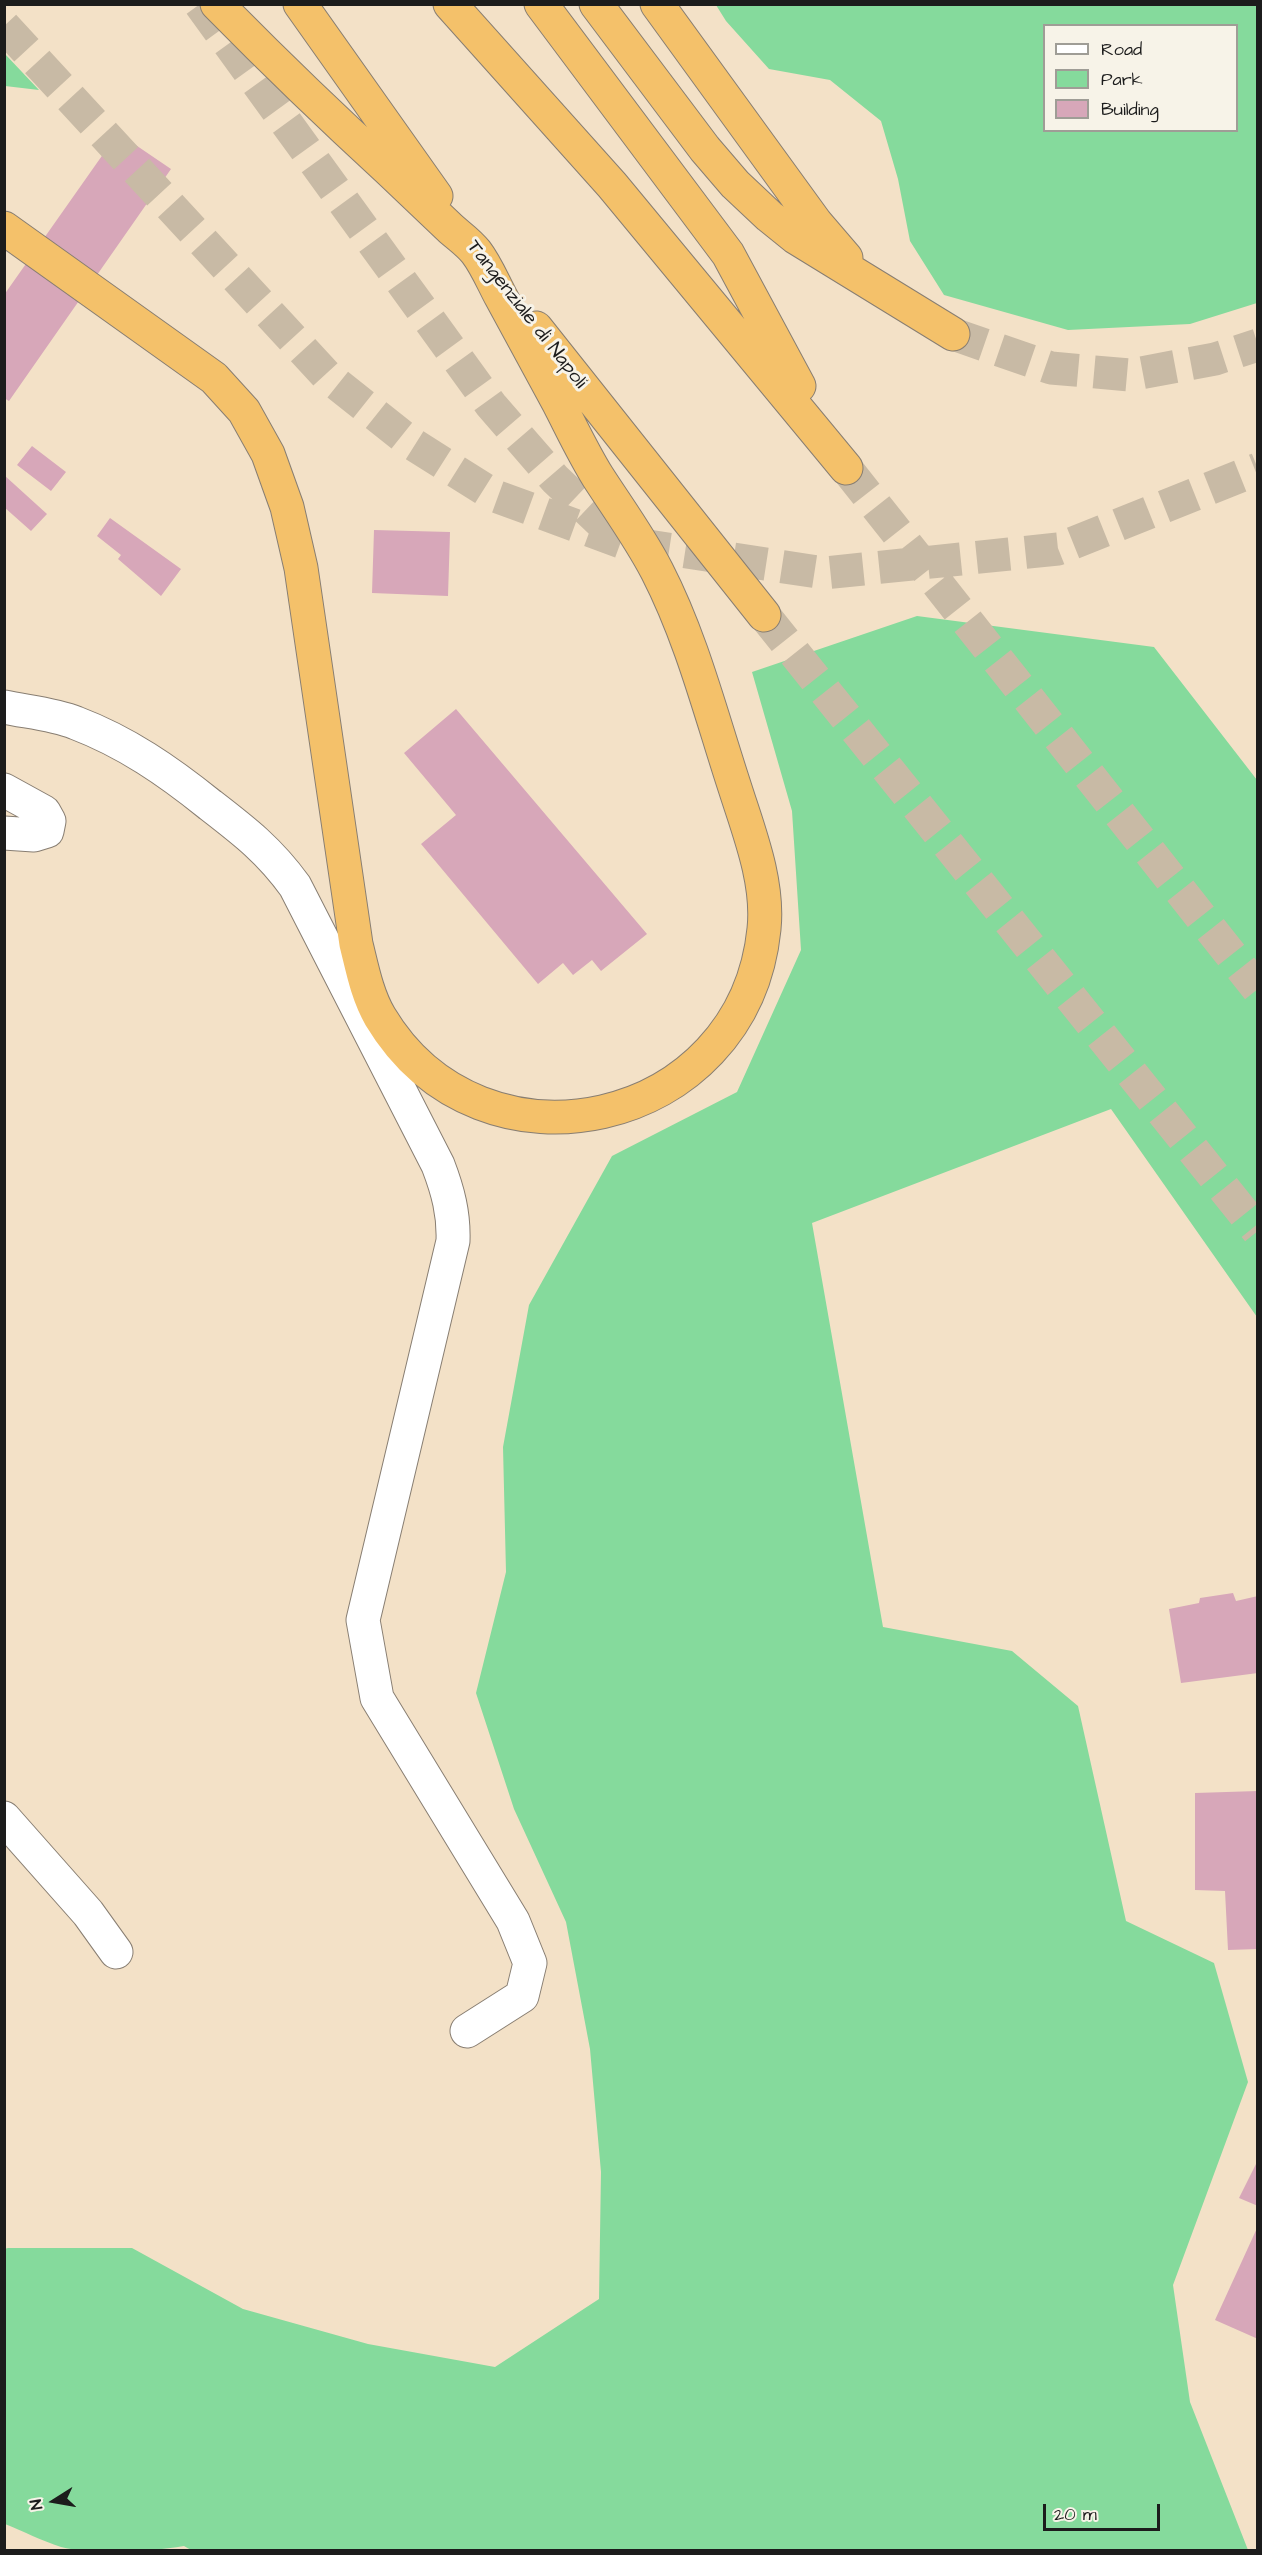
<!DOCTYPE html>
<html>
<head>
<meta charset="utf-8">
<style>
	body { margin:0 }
	#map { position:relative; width:1262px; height:2555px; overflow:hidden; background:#f3e1c7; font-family:"Architects Daughter",sans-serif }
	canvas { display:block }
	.frame { position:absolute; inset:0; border:6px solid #1c1c1c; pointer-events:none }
	.legend { position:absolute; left:1043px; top:24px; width:195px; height:108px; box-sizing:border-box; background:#f7f3e8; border:2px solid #9f9d96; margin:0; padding:8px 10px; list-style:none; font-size:18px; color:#1c1c1c }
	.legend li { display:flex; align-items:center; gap:12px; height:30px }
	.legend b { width:30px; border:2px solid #9f9d96 }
	.north { position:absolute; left:24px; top:2471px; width:60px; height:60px; -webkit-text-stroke:4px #f7f3e8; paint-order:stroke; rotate:259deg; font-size:16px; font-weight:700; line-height:24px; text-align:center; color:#1c1c1c }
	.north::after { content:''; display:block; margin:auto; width:21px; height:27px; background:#1c1c1c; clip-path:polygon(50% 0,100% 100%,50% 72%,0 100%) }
	.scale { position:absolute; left:1043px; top:2504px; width:117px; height:27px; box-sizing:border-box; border:3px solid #1c1c1c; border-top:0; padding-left:8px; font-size:18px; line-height:21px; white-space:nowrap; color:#1c1c1c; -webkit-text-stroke:4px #f7f3e8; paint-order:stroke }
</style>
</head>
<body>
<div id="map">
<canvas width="1262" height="2555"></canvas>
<div class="frame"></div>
<ul class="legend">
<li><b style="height:8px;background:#fff"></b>Road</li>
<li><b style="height:16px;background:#85da9c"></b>Park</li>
<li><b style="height:16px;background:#d7a7b9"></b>Building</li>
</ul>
<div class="north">N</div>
<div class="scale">20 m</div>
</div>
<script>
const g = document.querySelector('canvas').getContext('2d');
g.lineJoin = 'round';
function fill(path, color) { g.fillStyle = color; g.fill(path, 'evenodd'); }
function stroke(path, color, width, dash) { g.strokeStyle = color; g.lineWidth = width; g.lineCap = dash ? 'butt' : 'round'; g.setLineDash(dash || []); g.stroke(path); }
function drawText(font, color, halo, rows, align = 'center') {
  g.font = font + ' "Architects Daughter",sans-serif'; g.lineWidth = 6; g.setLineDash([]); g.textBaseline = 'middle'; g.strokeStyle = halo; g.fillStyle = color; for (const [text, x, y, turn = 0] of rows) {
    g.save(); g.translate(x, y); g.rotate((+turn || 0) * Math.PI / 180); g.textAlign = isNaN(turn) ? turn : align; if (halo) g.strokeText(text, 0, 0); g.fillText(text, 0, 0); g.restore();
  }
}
fill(new Path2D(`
	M716,5H1257V303L1190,324L1068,330L944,295L910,241L898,179L881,121L830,80L769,69L726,21ZM1044,26H1236V130H1044Z
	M5,54L39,90L5,86Z
	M917,616L1154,647L1257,780V1317L1111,1109L812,1223L883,1627L1012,1651L1078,1706L1126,1921L1214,1963L1248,2082L1173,2285L1190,2402L1248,2550H191L184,2546C150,2552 94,2555 61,2547C42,2541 23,2531 5,2524L4,2249L8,2248H132L243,2309L368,2344L495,2367L599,2299L601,2172L590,2049L566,1922L514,1809L476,1693L506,1572L503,1447L529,1305L612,1156L737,1092L801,950L792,811L752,672Z`), '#85da9c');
fill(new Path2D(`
	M118,133L171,169L9,401L4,398V295Z
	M32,446L66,472L51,491L17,465Z
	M4,475L47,514L31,531L4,507Z
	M110,518L181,569L161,596L118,559L121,555L97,536Z
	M374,530L450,532L448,596L372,593Z
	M456,709L647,934L601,971L592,960L573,975L563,963L538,984L421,844L456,815L404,753Z
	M1233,1593L1236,1601L1258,1596V1673L1181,1683L1169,1609L1199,1603L1200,1598Z
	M1258,1791V1949L1228,1950L1225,1891L1195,1890V1793Z
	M1258,2160V2206L1239,2198Z
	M1258,2226V2339L1215,2320Z`), '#d7a7b9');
stroke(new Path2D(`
	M200,4L491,405L555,479L611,532
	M4,26L327,376L411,443L495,496L621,542L824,573L1058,549L1258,469
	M953,334L1051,368L1130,375L1215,359L1258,345
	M846,468L1258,989
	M764,615L1258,1231`), '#c8baa5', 33, [33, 16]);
const minor = new Path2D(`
	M4,707C28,712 54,714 76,723C126,742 168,771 209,804C244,831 269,850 295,886L438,1165C448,1191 454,1214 453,1241L363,1620L377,1698L513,1921L530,1963L522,1996L467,2031
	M4,790L44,812L49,821L47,831L34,835L4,833
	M4,1818L88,1913L116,1952`);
const highway = new Path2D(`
	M300,4L436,196
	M450,4L612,185L846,468
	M541,4L728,254L799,386
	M596,4L705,149L735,184L769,216L795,237L953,334
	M657,4L816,223L846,258
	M4,228L214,378L244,411L268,454L287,507L301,568L356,944C362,968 367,995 380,1017C482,1187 744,1129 764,929C769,882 749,832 735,788C711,715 692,639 657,571C640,538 618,508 598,477C583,453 571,427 558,402C539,367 520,332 501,297C493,282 486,265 476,252C469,243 459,236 451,229C430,209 410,190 389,170C330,116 273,61 217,4
	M536,328L764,615`);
stroke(minor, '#887e72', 35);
stroke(highway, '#887e72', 35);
stroke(minor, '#fff', 33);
stroke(highway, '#f4c16a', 33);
drawText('20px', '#1c1c1c', '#f7f3e8', [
	["Tangenziale di Napoli",526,315,52]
]);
</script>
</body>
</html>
